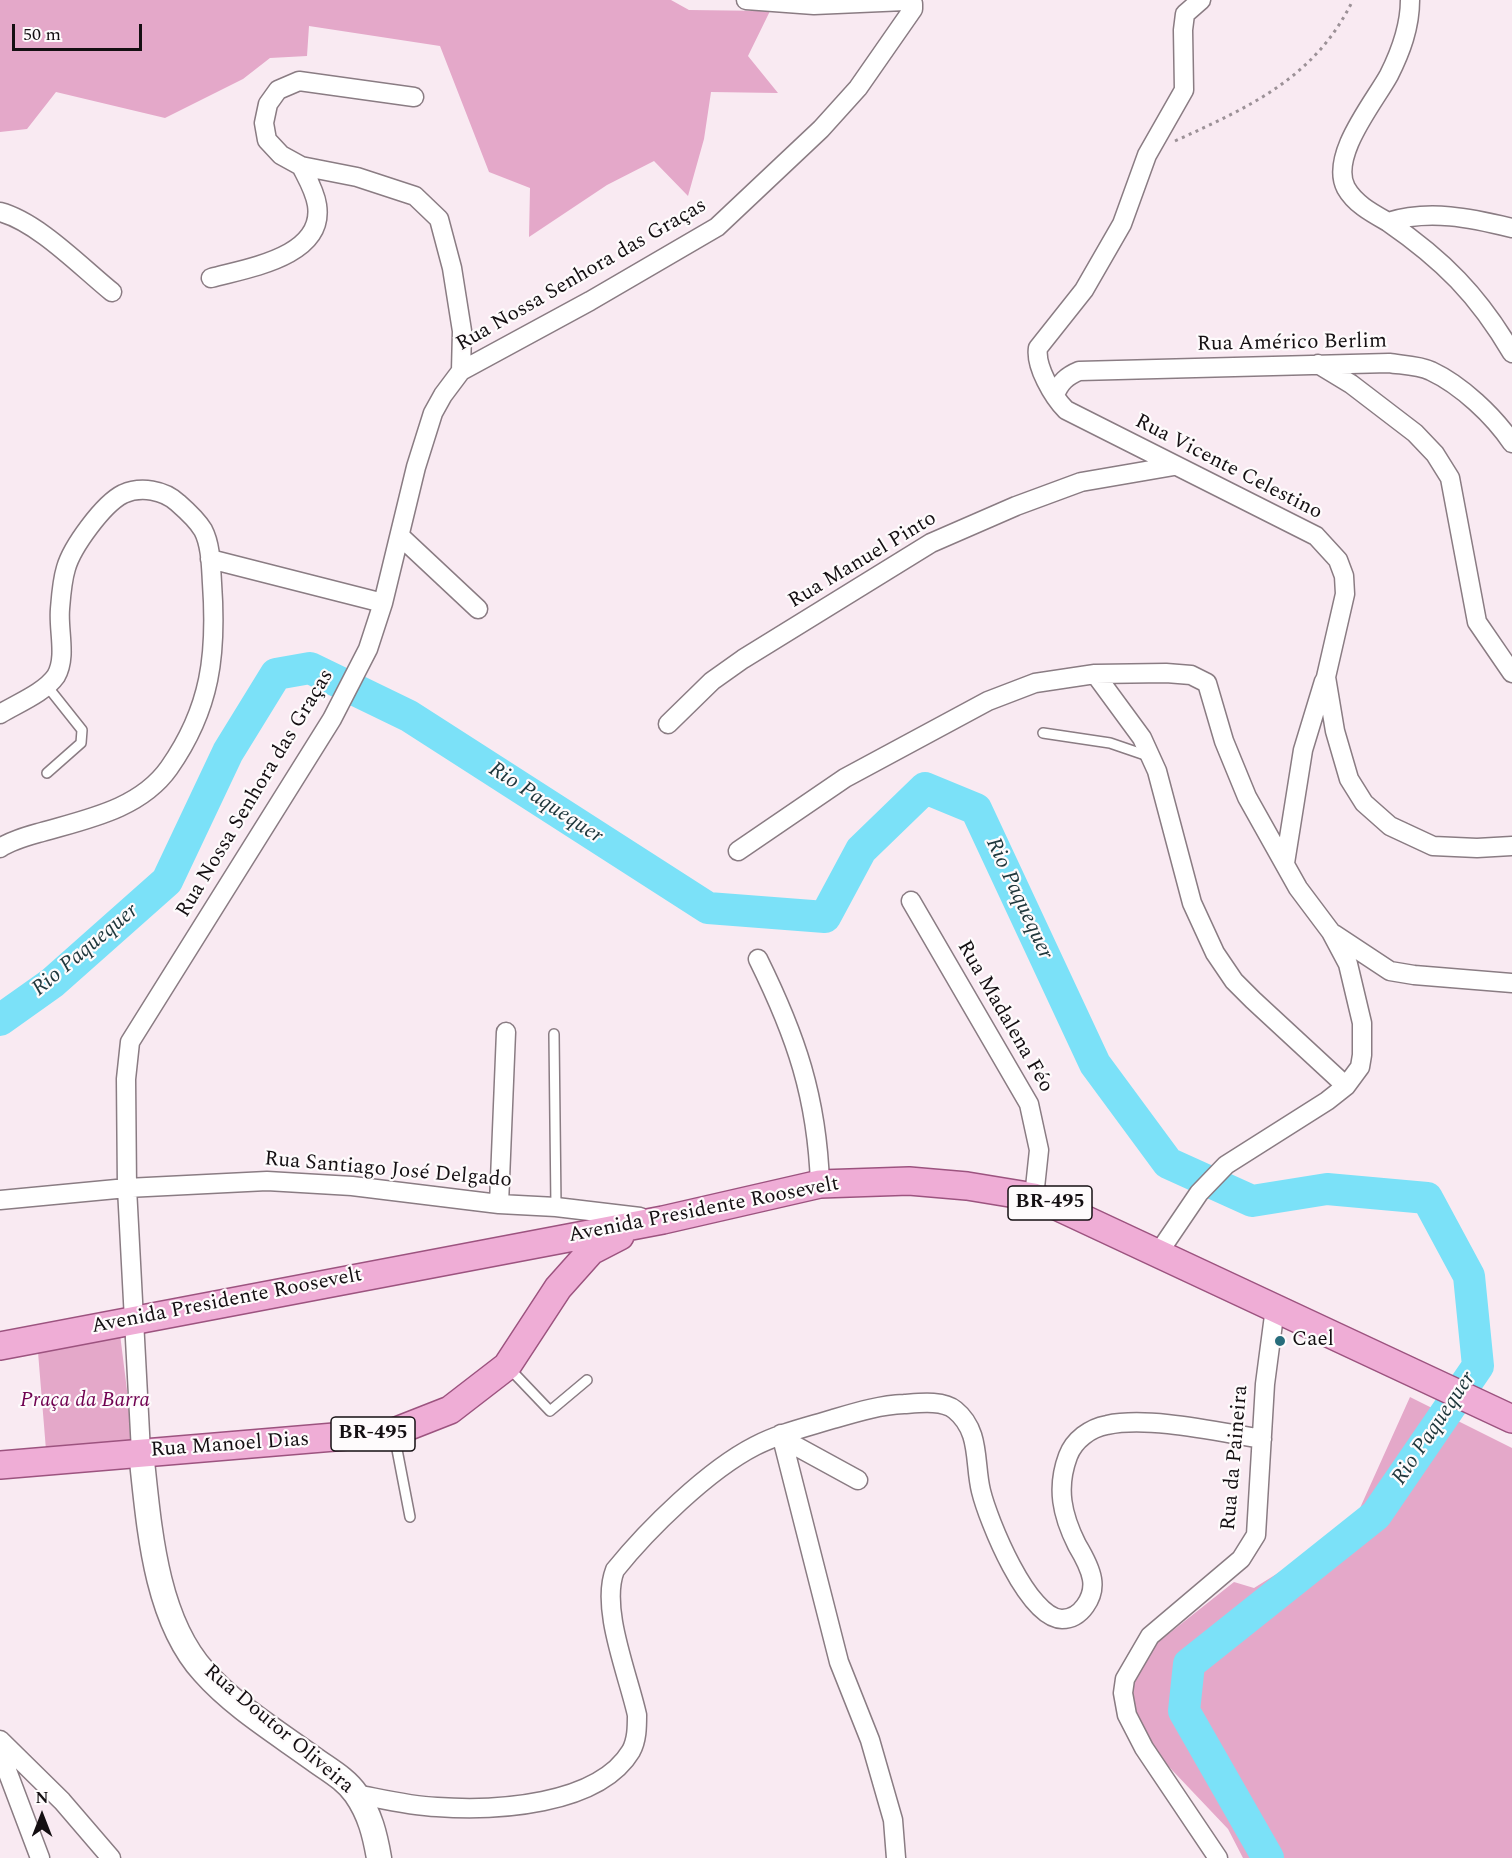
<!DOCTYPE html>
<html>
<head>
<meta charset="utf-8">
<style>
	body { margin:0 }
	#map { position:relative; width:1512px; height:1858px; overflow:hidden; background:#f9eaf2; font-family:Spectral,serif }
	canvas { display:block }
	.north { position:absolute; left:12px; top:1786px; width:60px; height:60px; -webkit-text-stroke:4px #fefbfc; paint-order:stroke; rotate:0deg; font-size:16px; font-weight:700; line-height:24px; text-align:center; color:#140f12 }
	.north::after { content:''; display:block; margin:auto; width:21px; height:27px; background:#140f12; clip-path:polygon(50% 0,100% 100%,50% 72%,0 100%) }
	.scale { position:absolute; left:12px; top:24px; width:130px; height:27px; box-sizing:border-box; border:3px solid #140f12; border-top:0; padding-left:8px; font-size:18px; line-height:21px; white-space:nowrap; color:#140f12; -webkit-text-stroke:4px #fefbfc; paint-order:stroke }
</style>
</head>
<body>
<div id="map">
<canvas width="1512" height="1858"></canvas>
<div class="north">N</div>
<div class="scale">50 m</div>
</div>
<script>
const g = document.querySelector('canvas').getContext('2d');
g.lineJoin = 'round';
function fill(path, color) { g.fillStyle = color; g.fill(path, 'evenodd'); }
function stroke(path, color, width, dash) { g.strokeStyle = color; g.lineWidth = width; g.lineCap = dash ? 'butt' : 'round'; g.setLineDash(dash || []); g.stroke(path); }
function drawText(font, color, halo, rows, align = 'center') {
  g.font = font + ' Spectral,serif'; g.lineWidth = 4.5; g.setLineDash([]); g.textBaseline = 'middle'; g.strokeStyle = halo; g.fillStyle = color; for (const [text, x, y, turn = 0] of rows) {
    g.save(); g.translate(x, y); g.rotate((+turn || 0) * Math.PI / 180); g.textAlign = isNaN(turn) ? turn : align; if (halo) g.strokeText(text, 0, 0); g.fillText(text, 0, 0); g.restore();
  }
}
fill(new Path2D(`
	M0,0H671L689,10L770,11L748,56L778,93L711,92L704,139L688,196L654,161L607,185L529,237L530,188L489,172L440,46L309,26L307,56L270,58L243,79L165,118L56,92L27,129L0,132Z
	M120,1334L134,1447L46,1450L38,1352Z
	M1410,1397L1512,1448V1858H1243L1228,1829L1116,1711L1128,1666L1234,1582L1254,1588L1339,1535L1360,1508Z`), '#e4a8c9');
stroke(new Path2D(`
	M0,1020L52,983L167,881L228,752L276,674L310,668L409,716L708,908L825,917L861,850L925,788L976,809L1095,1064L1168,1163L1252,1201L1327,1189L1427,1198L1469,1276L1478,1366L1376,1515L1189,1664L1184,1711L1268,1858`), '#7be1f8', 32);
const lane = new Path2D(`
	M1043,733L1110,743L1148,756
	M47,773L81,743L82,730L47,686
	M554,1034L556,1207
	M509,1368L550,1411L587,1380
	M394,1434L410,1517`);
const street = new Path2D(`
	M1201,0L1185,14L1183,30L1184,90L1147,155L1122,224L1084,290L1038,348C1035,366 1053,397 1066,410L1316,536L1338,560L1344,576L1345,594L1326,677L1335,731L1349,779L1364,803L1390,826L1433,846L1477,848L1512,846
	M414,97L299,81L278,90L268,104L264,123L267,140L281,155L301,166L357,177L415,196L439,219L452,268L462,331L461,371
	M0,212C38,222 81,267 112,292
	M1388,222C1372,213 1355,204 1346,188C1329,156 1375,101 1389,75C1401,51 1410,27 1410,0
	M1512,228C1471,218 1429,209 1388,222C1443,260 1478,295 1512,353
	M211,278C247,268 325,257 317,205C315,191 307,178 301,166
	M1318,364L1351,384L1415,433L1435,454L1450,478L1477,622L1512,673
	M1055,395C1060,382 1067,376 1079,371L1389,363C1402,365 1419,365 1431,371C1461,385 1494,416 1512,443
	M400,536L478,609
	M210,559L383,603
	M1095,674L1142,738L1157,771L1192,903L1215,953L1234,981L1253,1000L1346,1086
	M0,714C18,703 44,693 56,676C67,657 58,630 60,609C61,596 62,581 66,568C72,547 103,504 123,494C141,486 164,490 178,503C186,510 197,520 203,530C211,545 211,567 212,583C217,654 211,708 169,768C140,809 87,819 42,832C28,836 12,840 0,848
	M668,724L712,681L743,659L931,543L1016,506L1081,482L1174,466
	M738,851L845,778L988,701L1035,683L1095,674L1166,673L1191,675L1207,683L1224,741L1247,797L1298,888L1331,932L1348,964L1362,1023V1055L1360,1067L1346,1086L1327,1101L1226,1165L1199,1193L1159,1252
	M1285,863L1303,750L1324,681
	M911,901L1029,1104L1039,1150L1034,1197
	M1334,934L1390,971L1414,975L1512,983
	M758,959C796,1036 817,1097 820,1184
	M0,1200L127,1188L267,1181L352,1186L499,1204L556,1207L640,1217
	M499,1204L506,1032
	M781,1434L839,1662L870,1740L893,1820L896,1858
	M783,1439L858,1480
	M141,1452L127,1188L126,1079L130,1042L332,719L368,649L383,603L416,467L433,413L443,395L461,371L590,301L717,227L821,129L858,88L913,9V4L905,1L814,5L746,0
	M0,1740L62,1801L111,1858
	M0,1752L40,1858
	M356,1794C382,1799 410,1806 437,1807C494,1811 598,1806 631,1751C637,1740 637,1727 637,1715C628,1674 600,1608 615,1570C648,1529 708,1470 755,1446C780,1433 807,1427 833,1419C857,1412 880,1405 904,1404C919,1403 943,1400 955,1410C981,1431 974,1463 981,1491C988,1520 1028,1619 1062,1619C1081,1619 1095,1597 1092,1579C1090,1567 1083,1555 1077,1545C1062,1515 1056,1488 1068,1456C1074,1440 1090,1428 1107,1425C1149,1416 1218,1432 1262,1439
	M1218,1858L1144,1748L1127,1715L1123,1693L1125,1679L1150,1636L1241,1559L1256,1535L1265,1384L1275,1308`);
const secondary = new Path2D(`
	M141,1452C149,1523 154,1617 204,1672C233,1705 275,1731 311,1757C327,1769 345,1778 356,1794C370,1814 375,1835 379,1858`);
const primary = new Path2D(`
	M0,1346L663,1220L820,1184L909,1181L967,1186L1034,1197L1052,1204L1512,1419
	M0,1465L394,1432L450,1410L507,1366L558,1288L591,1251L620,1236`);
stroke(lane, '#8a7c83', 12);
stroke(street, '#8a7c83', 21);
stroke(secondary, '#8a7c83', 27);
stroke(primary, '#9c537f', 30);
stroke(new Path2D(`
	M1175,141C1251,106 1315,78 1353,0`), '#9c9197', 3, [3, 4.5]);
stroke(lane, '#fff', 9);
stroke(street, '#fff', 18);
stroke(secondary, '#fff', 24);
stroke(primary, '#efadd6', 27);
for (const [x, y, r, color] of [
	[1280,1341,6,"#276d7c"]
]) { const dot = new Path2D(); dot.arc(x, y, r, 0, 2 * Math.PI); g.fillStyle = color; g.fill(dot); stroke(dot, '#fefbfc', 2); }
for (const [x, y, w] of [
	[1050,1203,84],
	[373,1434,84]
]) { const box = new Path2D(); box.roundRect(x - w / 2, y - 17, w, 34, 4.5); g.fillStyle = '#fefbfc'; g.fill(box); stroke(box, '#140f12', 1.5); }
drawText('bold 20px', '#140f12', null, [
	["BR-495",1050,1203],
	["BR-495",373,1434]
]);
drawText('21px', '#140f12', '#fefbfc', [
	["Rua Nossa Senhora das Graças",582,276,-30],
	["Rua Américo Berlim",1292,344,-1],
	["Rua Vicente Celestino",1228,468,27],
	["Rua Manuel Pinto",863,561,-31],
	["Rua Nossa Senhora das Graças",256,794,-59],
	["Rua Madalena Féo",1004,1017,60],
	["Rua Santiago José Delgado",388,1171,5],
	["Avenida Presidente Roosevelt",704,1211,-11],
	["Avenida Presidente Roosevelt",227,1302,-11],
	["Rua Manoel Dias",230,1446,-4],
	["Rua da Paineira",1236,1458,-85],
	["Rua Doutor Oliveira",278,1730,40]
]);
drawText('21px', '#140f12', '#fefbfc', [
	["Cael",1292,1341]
], 'left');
drawText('italic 21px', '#6f0050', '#fefbfc', [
	["Praça da Barra",85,1402]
]);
drawText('italic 22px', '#20383d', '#fefbfc', [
	["Rio Paquequer",545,804,33],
	["Rio Paquequer",1018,899,65],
	["Rio Paquequer",86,951,-40],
	["Rio Paquequer",1435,1429,-56]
]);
</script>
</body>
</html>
